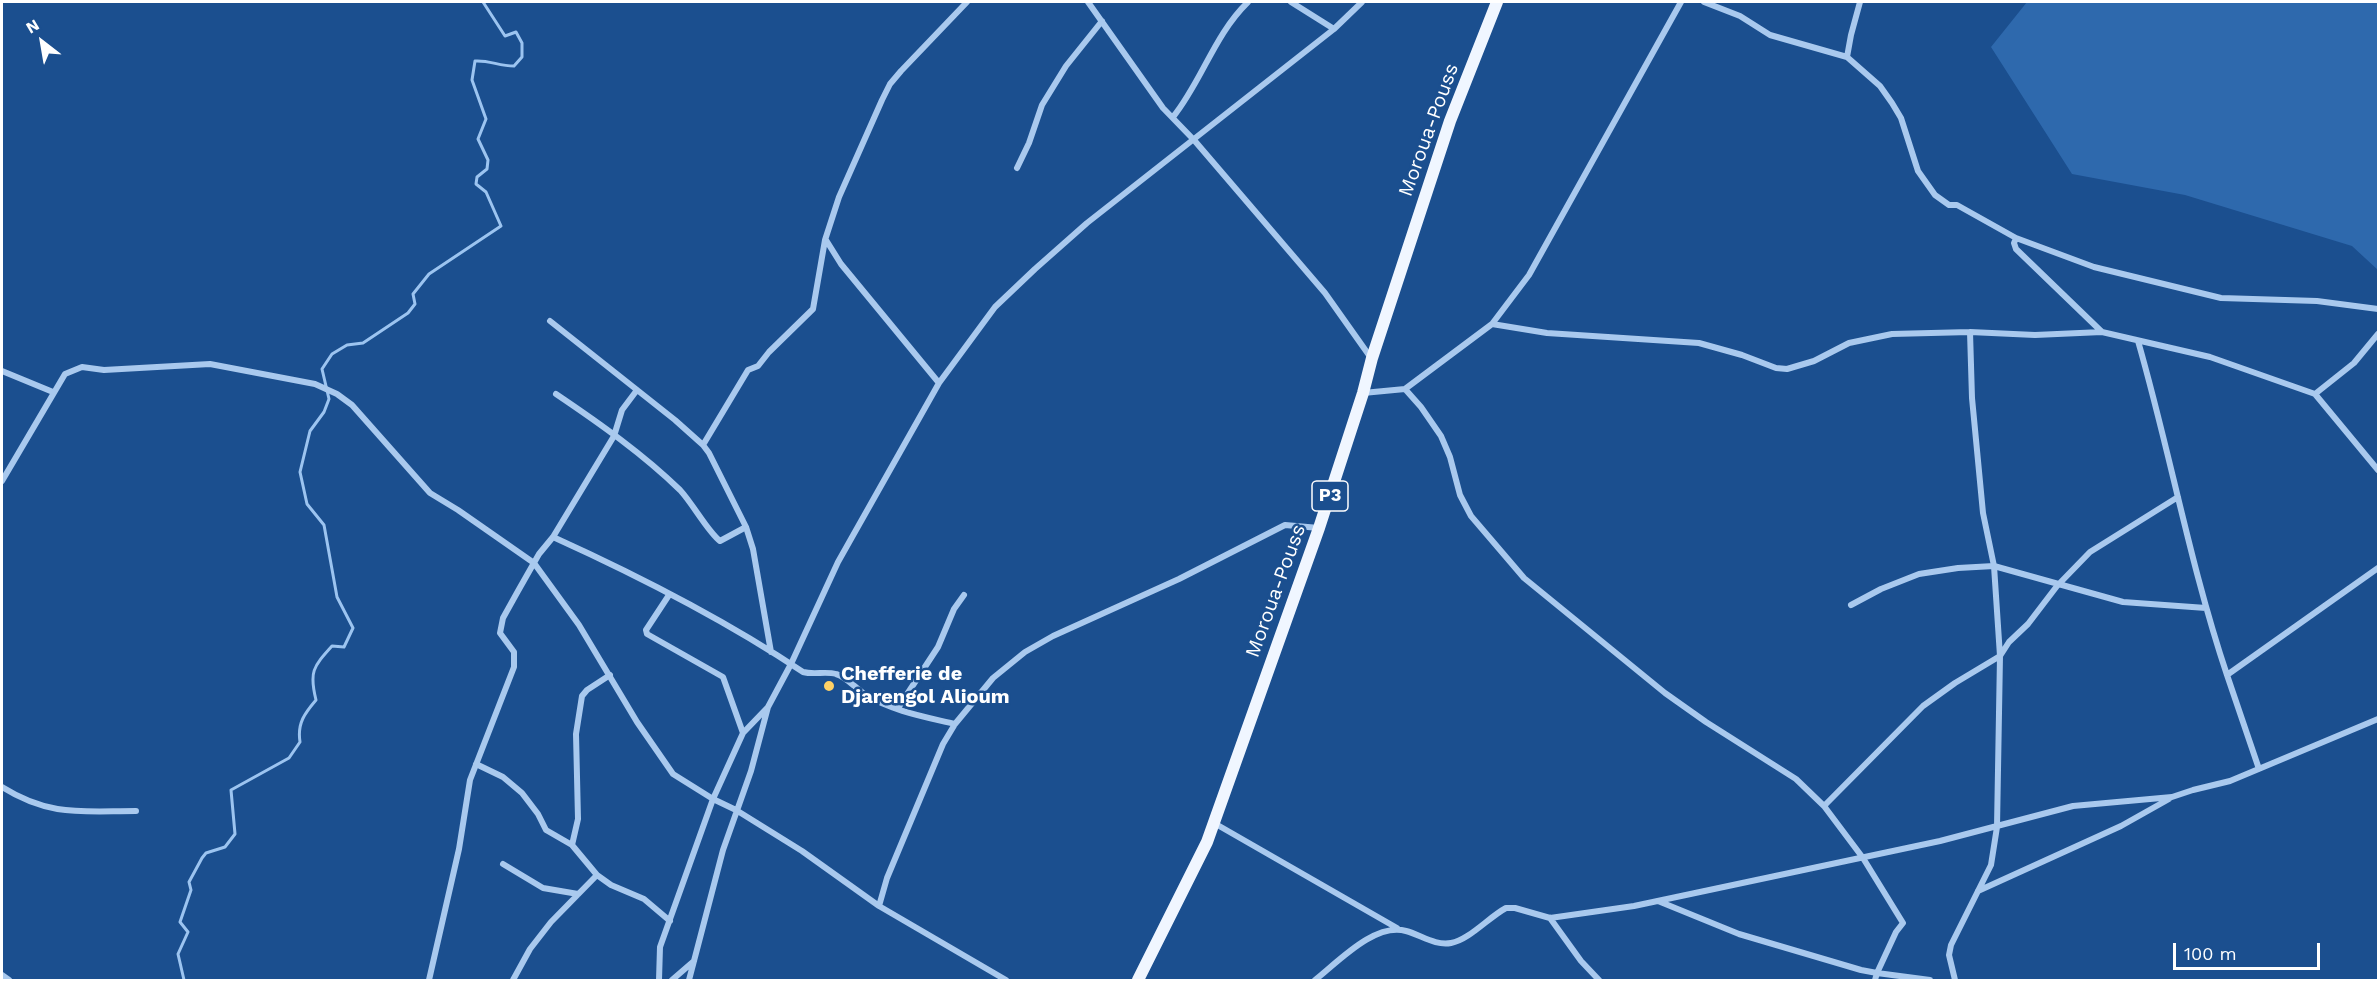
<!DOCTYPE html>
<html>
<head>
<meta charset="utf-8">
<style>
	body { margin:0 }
	#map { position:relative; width:2380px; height:982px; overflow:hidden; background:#1b4f8f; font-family:"Work Sans",sans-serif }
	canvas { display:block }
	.frame { position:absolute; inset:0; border:3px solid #fff; pointer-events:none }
	.north { position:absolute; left:12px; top:12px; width:60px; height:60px; -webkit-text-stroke:4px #1b4f8f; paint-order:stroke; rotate:329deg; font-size:16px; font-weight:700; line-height:24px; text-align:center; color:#fff }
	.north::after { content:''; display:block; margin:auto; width:21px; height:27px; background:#fff; clip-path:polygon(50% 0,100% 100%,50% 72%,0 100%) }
	.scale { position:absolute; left:2173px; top:943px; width:147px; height:27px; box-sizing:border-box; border:3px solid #fff; border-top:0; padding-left:8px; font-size:18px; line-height:21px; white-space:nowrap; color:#fff; -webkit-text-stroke:4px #1b4f8f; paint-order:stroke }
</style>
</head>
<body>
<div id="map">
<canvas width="2380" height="982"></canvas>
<div class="frame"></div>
<div class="north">N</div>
<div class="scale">100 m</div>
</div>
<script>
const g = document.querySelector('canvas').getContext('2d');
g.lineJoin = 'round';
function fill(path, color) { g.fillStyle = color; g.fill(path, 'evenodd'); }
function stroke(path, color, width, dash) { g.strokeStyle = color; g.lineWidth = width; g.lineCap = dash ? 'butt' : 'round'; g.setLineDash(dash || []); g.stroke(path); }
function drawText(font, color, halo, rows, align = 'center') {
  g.font = font + ' "Work Sans",sans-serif'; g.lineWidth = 5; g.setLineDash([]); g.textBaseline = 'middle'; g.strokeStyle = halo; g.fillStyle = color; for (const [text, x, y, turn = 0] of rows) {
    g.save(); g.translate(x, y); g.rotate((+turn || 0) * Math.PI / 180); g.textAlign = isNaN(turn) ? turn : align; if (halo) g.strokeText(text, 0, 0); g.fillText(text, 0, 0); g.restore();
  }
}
fill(new Path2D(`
	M2027,2H2378V270L2352,246L2185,195L2072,174L1991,47Z`), '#2e69ad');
stroke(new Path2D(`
	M184,980L178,954L188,932L180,922L191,890L189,882L202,858L206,853L225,847L235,834L231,790L289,758L300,742C297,723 305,713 316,700C309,672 313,667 332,646L344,647L353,628L337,597L324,525L307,504L300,472L310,431L324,412L329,399L322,369L332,354L347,345L363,343L408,313L415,304L413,294L429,274L501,226L486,192L476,184L477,177L487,169L488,160L478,139L486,119L472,80L475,61C489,60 499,66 514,66L522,57V43L516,32L505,36L483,2`), '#9cc4f0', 3);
stroke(new Path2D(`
	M1088,2L1163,108L1194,140L1325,293L1371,358
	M1291,2L1334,29
	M1704,2L1740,16L1770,35L1847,57L1880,86L1892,103L1901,118L1918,171L1935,195L1949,205H1957L2016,238L2094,267L2221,298L2317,301L2378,309
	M1847,57L1851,35L1860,2
	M1173,117C1202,81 1214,35 1248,2
	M1017,168L1029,143L1042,105L1066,66L1102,21
	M2016,238L2014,243L2016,249L2102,332
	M826,240L841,264L939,383
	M550,321L675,420L703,445L709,453L746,527L753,549L771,652
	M1492,324L1547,333L1699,343L1742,355L1776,368L1787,369L1814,361L1849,343L1892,334L1970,332L2035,335L2102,332L2210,357L2315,394L2378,470
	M2138,341C2170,452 2190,565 2227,675
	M2,371L53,392
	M1405,389L1421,407L1441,436L1450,457L1460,495L1471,516L1524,578L1665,693L1706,722L1796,779L1824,806L1863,858L1903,923L1896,932L1877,973L1861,970L1739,934L1658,901
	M1363,393L1405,389L1492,324L1529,275L1681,2
	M556,394C599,423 643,454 680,490C693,504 708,532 720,541L746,527
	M2315,394L2354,363L2378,334
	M703,445L748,370L758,366L769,352L813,309L825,240L839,197L882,100L890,84L901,71L967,2
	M2,481L65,374L82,367L104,370L210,364L315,384L337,394L352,405L430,493L458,510L534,563L579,625L637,722L673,774L713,799L736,810L802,851L879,906L1006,980
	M553,537C639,576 725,620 803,672C814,675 826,671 836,674C847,677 856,689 866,695C892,711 926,717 955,724
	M669,595L646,630L647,634L723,677L743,733
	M1851,605L1881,589L1919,574L1958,568L1994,566L2123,602L2206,608
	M610,675L587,690L582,696L576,734L578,819L572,845L597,875L611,885L644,899L670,921
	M898,708L938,647L954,609L964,595
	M476,764L503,777L522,793L538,814L546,830L572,845
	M2259,769L2227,675L2378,568
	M2,787C50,817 82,811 136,811
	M1824,806L1923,706L1955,683L2000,656L2009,642L2028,624L2057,586L2090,552L2178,497
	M1214,823L1397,928
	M503,864L543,888L578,894
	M1978,891L2121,826L2169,799
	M879,906L887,878L943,744L955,724L993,678L1025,652L1053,636L1179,579L1285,525L1319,528
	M1550,918L1581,961L1599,980
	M2,975L9,980
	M429,980L459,849L470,780L514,667V652L500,633L503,618L518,591L539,554L553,537L614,436L622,410L637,390
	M513,980L530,949L551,922L597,875
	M659,980L660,947L713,799L743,733L768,707
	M672,980L694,961
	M689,980L723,850L751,771L768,707L791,664L838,562L939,383L995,307L1035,269L1087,223L1334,29L1362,2
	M1315,980C1338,962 1375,922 1406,931C1421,935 1435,946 1451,943C1469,940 1489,917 1506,908H1515L1550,918L1634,906L1940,841L2073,806L2172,797L2193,790L2230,781L2378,719
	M1875,980L1877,973L1930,980
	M1955,980L1949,955L1951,945L1991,865L1997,827L2000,656L1994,566L1983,513L1972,398L1970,332`), '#a9c9ee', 6);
stroke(new Path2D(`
	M1138,980L1207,842L1319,528L1363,393L1372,358L1450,121L1497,2`), '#f0f6ff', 12);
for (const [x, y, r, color] of [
	[829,686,6,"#ffd166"]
]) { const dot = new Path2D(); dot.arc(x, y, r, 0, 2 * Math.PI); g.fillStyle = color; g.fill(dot); stroke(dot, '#1b4f8f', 2); }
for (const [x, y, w] of [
	[1330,496,36]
]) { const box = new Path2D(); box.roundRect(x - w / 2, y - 15, w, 30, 4.5); g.fillStyle = '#1b4f8f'; g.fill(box); stroke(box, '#fff', 1.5); }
drawText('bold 18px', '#fff', null, [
	["P3",1330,496]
]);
drawText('20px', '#fff', '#1b4f8f', [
	["Moroua-Pouss",1429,130,-70],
	["Moroua-Pouss",1276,591,-70]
]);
drawText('bold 20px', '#fff', '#1b4f8f', [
	["Chefferie de",841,674],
	["Djarengol Alioum",841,697]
], 'left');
</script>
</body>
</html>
